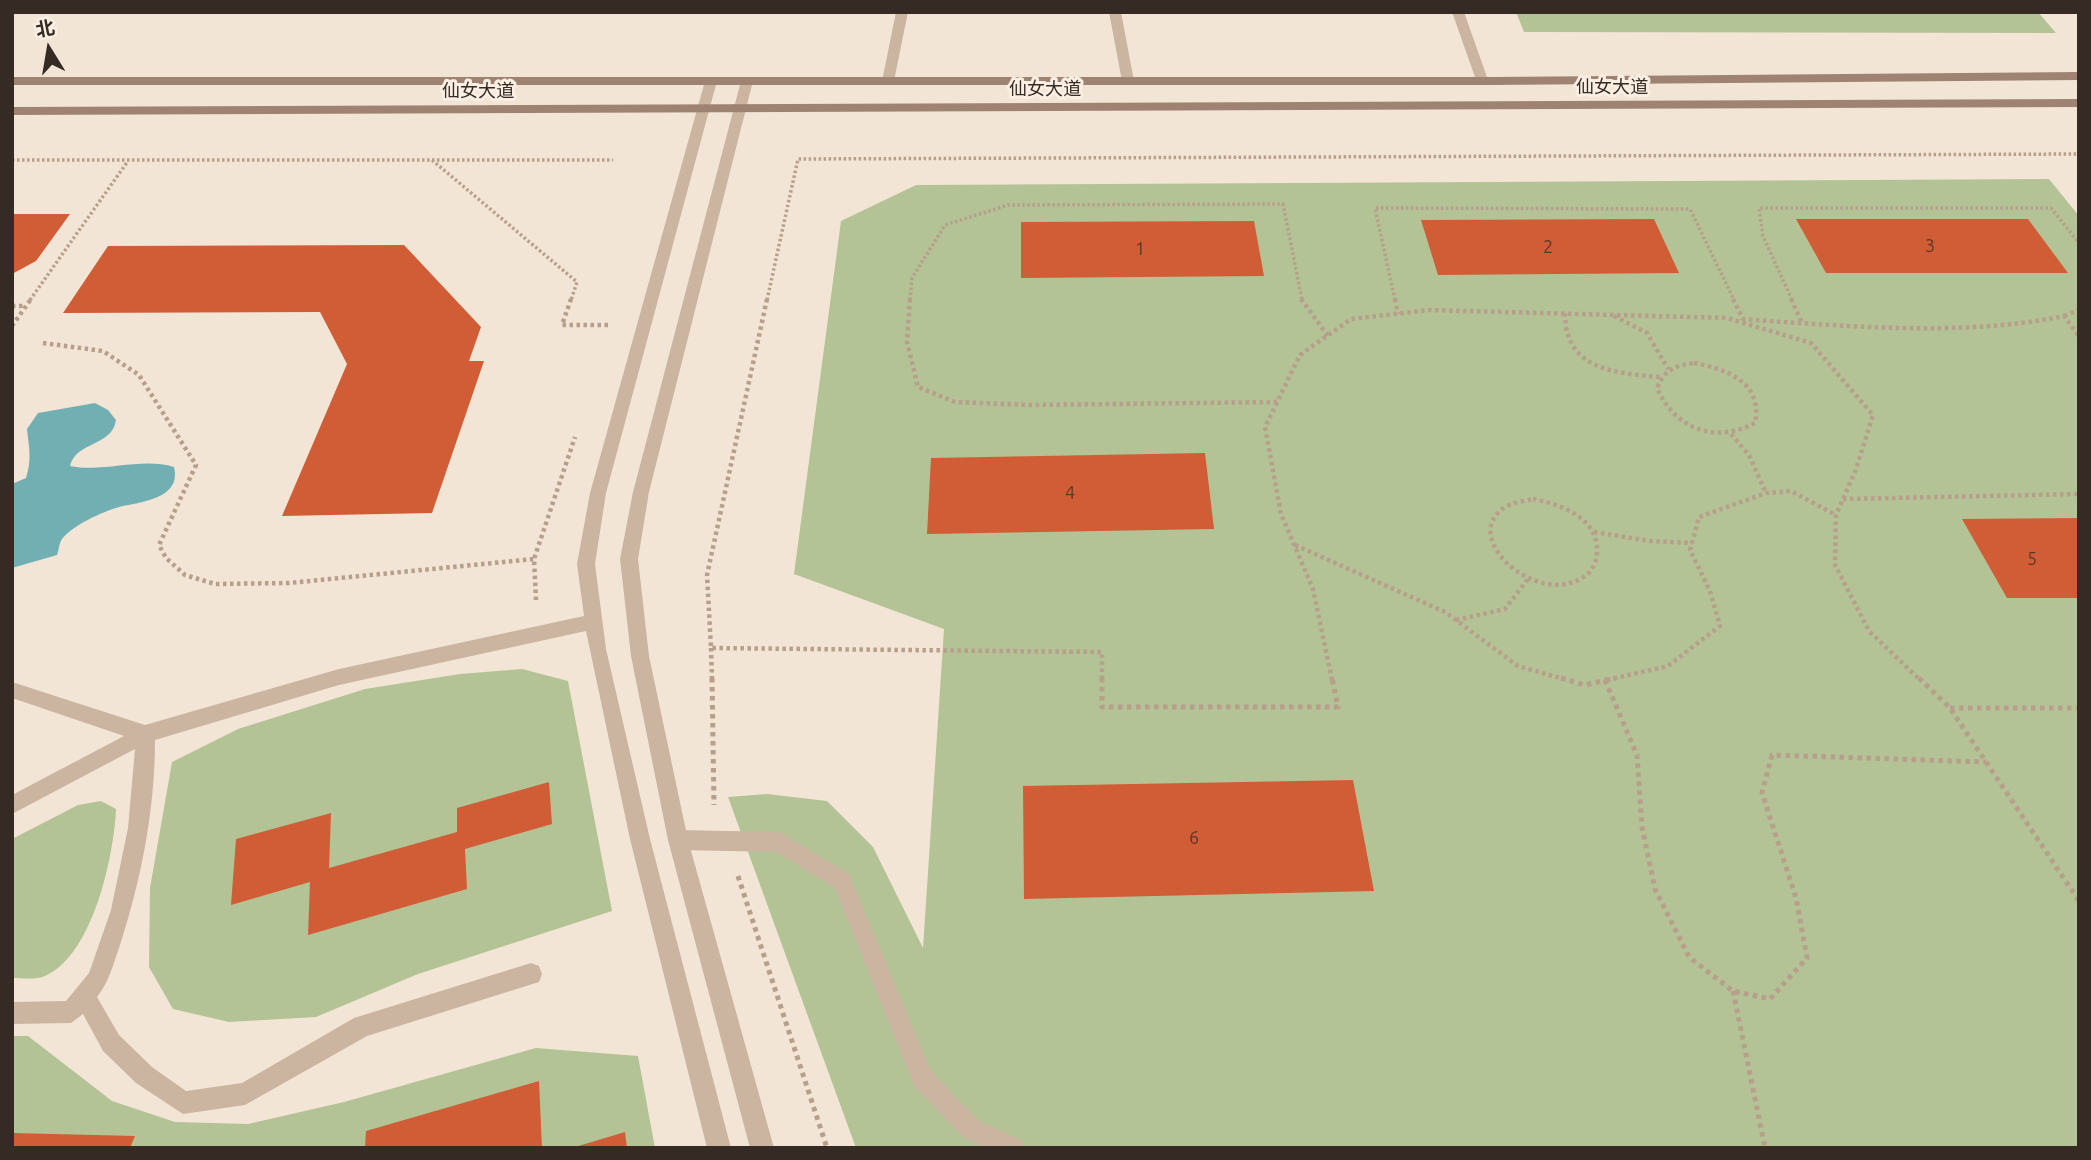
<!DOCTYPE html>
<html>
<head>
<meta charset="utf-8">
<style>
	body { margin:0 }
	#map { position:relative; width:2091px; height:1160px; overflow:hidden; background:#f3e5d6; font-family:Ubuntu,"Noto Sans SC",sans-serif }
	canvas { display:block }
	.frame { position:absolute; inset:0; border:14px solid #352a24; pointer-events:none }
	.north { position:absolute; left:14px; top:14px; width:70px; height:70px; -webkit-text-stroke:5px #faefe2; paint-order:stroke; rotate:349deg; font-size:19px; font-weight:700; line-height:28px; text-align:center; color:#352a24 }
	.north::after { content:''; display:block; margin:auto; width:24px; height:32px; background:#352a24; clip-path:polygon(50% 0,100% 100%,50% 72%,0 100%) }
</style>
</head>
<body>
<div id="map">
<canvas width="2091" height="1160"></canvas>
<div class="frame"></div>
<div class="north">北</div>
</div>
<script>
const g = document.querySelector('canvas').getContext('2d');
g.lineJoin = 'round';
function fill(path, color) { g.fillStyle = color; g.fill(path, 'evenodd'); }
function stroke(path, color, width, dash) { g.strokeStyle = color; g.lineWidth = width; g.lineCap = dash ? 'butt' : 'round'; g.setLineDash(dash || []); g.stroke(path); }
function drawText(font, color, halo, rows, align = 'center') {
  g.font = font + ' Ubuntu,"Noto Sans SC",sans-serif'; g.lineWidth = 6; g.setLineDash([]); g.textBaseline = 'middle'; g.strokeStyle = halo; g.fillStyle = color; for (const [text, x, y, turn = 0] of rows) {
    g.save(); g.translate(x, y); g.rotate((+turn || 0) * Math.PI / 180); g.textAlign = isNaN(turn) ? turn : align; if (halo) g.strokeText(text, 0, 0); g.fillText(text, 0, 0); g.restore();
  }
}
fill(new Path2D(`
	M1516,12H2038L2056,33L1524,32Z
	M2049,179L2079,216V1148H856L728,797L767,794L827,801L873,847L923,948L944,629L794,574L841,221L916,185Z
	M522,669L568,681L612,911L418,974L316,1017L229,1022L173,1009L149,967L150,888L172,762L238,729L365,689L460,674Z
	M101,801L116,809C114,856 93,955 45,976C37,980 21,978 12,978V839L78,805Z
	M12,1036H28L112,1101L175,1122L248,1124L344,1102L536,1048L638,1056L655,1148H12Z`), '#b3c395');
fill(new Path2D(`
	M95,403L108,410L116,420C112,447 76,441 70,466C104,473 141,457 174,467C182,499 140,502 119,507C102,512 73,525 62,539C59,543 59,550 57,555L12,568V484L26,478C32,459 29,448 27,429L38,413Z`), '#72afb2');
fill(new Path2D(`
	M12,214H70L36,261L12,274Z
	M1654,219L1679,273L1438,275L1421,220Z
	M1796,219H2028L2068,273H1826Z
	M1254,221L1264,276L1021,278V222Z
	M404,245L481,327L469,361H484L432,513L282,516L347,364L320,312L63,313L108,246Z
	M1205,453L1214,529L927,534L931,458Z
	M2079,518V598H2007L1962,519Z
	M1353,780L1374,891L1024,899L1023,786Z
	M549,782L552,824L465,849L467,889L308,935L310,882L231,905L236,839L331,813L329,868L457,832V808Z
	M539,1081L542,1148H365L366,1131Z
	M625,1132L627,1148H576L575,1147Z
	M12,1133L135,1136L130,1148H12Z`), '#d15d36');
stroke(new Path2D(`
	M12,160H613
	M432,160L577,282L571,300
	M30,300L128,161
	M767,300L798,159L2079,154
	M910,300L912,278L945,225L1008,205L1283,204L1302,300
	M1395,300L1375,208L1690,209L1734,300
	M1792,300L1763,236L1759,208H2051L2079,243`), '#b79f8b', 3.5, [2.5, 2.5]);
stroke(new Path2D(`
	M571,299L562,325H609
	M767,299L707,575L711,648L1102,652V680
	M910,299L907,342L918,387L955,402L1031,405L1277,402
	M1301,299L1328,336
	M1395,299L1398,314
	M1733,299L1743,319
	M1791,299L1802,323
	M12,306H26
	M1565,313C1565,370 1614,373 1660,377
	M1614,316L1647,333L1668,369
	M2064,316L2079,310
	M1742,319C1845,326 1963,337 2064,316L2079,336
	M12,326L31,299
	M43,343L103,351L139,375L196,465L159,545L166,558L185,575L215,584L289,583L534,559
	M1694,363C1728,369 1763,383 1755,423C1715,444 1675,429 1657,388C1664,370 1676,365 1694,363Z
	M1731,434L1749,455L1766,493
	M1533,499C1560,504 1599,518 1597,552C1597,563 1591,573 1582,578C1535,607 1456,535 1507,506C1514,502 1525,501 1533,499Z
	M1843,499L2079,494
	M1594,532L1650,541L1692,543
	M1295,545L1445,612L1518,666L1567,680
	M536,600L534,559L575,437
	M1456,620L1505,609L1528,579
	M711,648L712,680
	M1332,680L1313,589L1281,514L1265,427L1300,355L1351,319L1429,310L1727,318L1811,343L1873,415L1856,469L1836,515L1835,565L1869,631L1920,680
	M1607,680L1668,666L1720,626L1710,591L1690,550L1699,517L1766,493L1791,491L1836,515`), '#b79f8b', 4.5, [3.5, 3.5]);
stroke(new Path2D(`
	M712,678L714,805
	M1102,678V707H1338L1332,678
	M1561,678L1585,685L1615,678
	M1919,678L1950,708L2079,901
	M1605,680L1637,755L1642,827L1655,889L1689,957L1733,991L1770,999L1807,958L1796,898L1762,793L1772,755L1986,762
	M1950,708H2079
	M738,876L827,1148
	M1733,991L1765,1148`), '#b79f8b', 5, [4.5, 4.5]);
fill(new Path2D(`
	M896,12H908L894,81L888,85L882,81Z
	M1109,12H1121L1134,81L1132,84L1122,81Z
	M1452,12H1464L1488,80L1486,83L1476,80Z
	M678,830L780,832L849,874L931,1071L979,1121L1021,1140L1025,1148H986L963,1137L915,1087L835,888L777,852L678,850L671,847L668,840L671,833Z`), '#cbb5a1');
fill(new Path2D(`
	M711,77L717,81L606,493L595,564L606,649L650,839L731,1148H707L630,839L586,631L339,685L155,740C155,810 141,881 119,948C113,965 109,982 97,997L119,1035L152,1067L186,1091L242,1083L354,1018L531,963L539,966L542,974L539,982L367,1036L245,1105L183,1114L136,1083L103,1051L83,1014L71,1023L12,1024V1002L66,1001L89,973L111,910L128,828L135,749L12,814V795L124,736L12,698V682L145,725L339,669L584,616L577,564L590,493L705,81Z
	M747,77L753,81L649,492L638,559L649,656L688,840L774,1148H750L668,840L631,656L620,559L633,492L741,81Z`), '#cbb5a1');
fill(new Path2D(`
	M2079,72V80L1493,85H12V77H1493Z
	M2079,99V107L12,115V107Z`), '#9f8372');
drawText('18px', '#352a24', '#faefe2', [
	["仙女大道",1612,87],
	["仙女大道",1045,89],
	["仙女大道",478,91]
]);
drawText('18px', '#5c3728', null, [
	["3",1930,246],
	["2",1548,247],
	["1",1140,249],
	["4",1070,493],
	["5",2032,559],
	["6",1194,838]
]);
</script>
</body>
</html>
